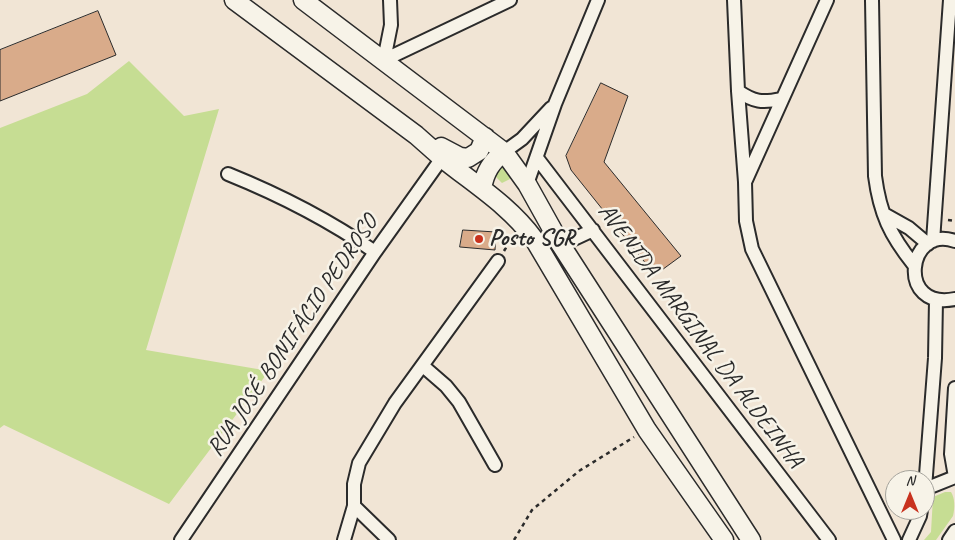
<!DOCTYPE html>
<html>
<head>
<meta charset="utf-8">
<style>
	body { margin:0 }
	#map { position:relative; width:955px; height:540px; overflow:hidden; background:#f1e5d5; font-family:Caveat,sans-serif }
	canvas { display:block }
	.north { position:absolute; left:885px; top:470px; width:50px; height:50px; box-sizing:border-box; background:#f7f3e8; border:1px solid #a5a39c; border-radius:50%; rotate:0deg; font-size:14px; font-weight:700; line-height:20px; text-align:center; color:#2b2b2b }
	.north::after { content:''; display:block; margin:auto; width:18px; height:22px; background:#c8321e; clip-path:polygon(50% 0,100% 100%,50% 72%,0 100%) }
</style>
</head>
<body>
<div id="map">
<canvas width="955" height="540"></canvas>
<div class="north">N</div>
</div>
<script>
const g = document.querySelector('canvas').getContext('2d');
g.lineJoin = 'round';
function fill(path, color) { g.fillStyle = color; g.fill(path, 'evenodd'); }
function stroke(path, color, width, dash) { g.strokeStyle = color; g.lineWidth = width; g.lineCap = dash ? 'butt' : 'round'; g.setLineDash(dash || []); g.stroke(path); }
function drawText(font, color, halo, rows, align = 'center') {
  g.font = font + ' Caveat,sans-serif'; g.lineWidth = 5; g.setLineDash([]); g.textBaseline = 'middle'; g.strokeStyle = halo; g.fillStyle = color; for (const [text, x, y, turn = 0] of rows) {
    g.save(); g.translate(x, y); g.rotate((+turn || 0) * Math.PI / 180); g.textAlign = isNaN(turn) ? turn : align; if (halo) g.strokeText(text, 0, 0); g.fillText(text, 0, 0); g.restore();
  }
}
fill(new Path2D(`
	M129,61L184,116L219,109L146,350L269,371L169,504L4,425L0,428V128L87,94Z
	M497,162L512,168L514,177L502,183L490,171Z
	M945,492H951C955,498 955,508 953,516L936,540H924L931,532L933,497Z`), '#c6dd93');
const building = new Path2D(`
	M98,11L116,55L0,101V50Z
	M601,83L628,96L604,162L681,256L655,275L571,170L566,156Z
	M463,230L496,232L495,250L460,247Z`);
fill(building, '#d9ab8a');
stroke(building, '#2b2b2b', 1);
const street = new Path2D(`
	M734,0L738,91L745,182L746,221L752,249L894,540
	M872,0L875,176C880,214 890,235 914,265
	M384,60L510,0
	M384,60L391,25L390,0
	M738,91C754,102 762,103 781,99
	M504,152L522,139L551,108
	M537,158L829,540
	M228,174C280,195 329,220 375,252
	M746,180L827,0
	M527,184L555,104L598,0
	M884,214L909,228L928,244
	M933,241L950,0
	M955,241C907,224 896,311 955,299
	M561,245L593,230
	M423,366L446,386L459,402L495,465
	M955,388L951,454L955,477
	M925,488L935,358L936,300
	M925,489L955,477
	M354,506L389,540
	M181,540L375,252L442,158
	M344,540L354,506V484L359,463L395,403L498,261
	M909,540L920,516L921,510
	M949,540L955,531`);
const secondary = new Path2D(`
	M234,0L416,135C424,142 433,150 442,158C474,184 509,205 534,239L647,430L724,540
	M303,0L504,152L527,184L561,245L751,540
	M441,147L460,157L468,158L479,151L485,137
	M482,188C485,172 491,162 504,152`);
stroke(street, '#2b2b2b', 16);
stroke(secondary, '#2b2b2b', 21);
stroke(new Path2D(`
	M948,220L955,221
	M504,251L513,236
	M514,540L532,510L579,471L634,437`), '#2b2b2b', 2.5, [4, 4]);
stroke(street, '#f7f3e8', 12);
stroke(secondary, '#f7f3e8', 18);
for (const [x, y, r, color] of [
	[479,239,5,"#c8321e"]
]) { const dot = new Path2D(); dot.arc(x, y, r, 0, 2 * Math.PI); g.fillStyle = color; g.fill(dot); stroke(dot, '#f7f3e8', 2); }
drawText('bold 24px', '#2b2b2b', '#f7f3e8', [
	["Posto SGR",489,239]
], 'left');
drawText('24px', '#2b2b2b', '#f7f3e8', [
	["RUA JOSÉ BONIFÁCIO PEDROSO",293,336,-56],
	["AVENIDA MARGINAL DA ALDEINHA",700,336,53]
]);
</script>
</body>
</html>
